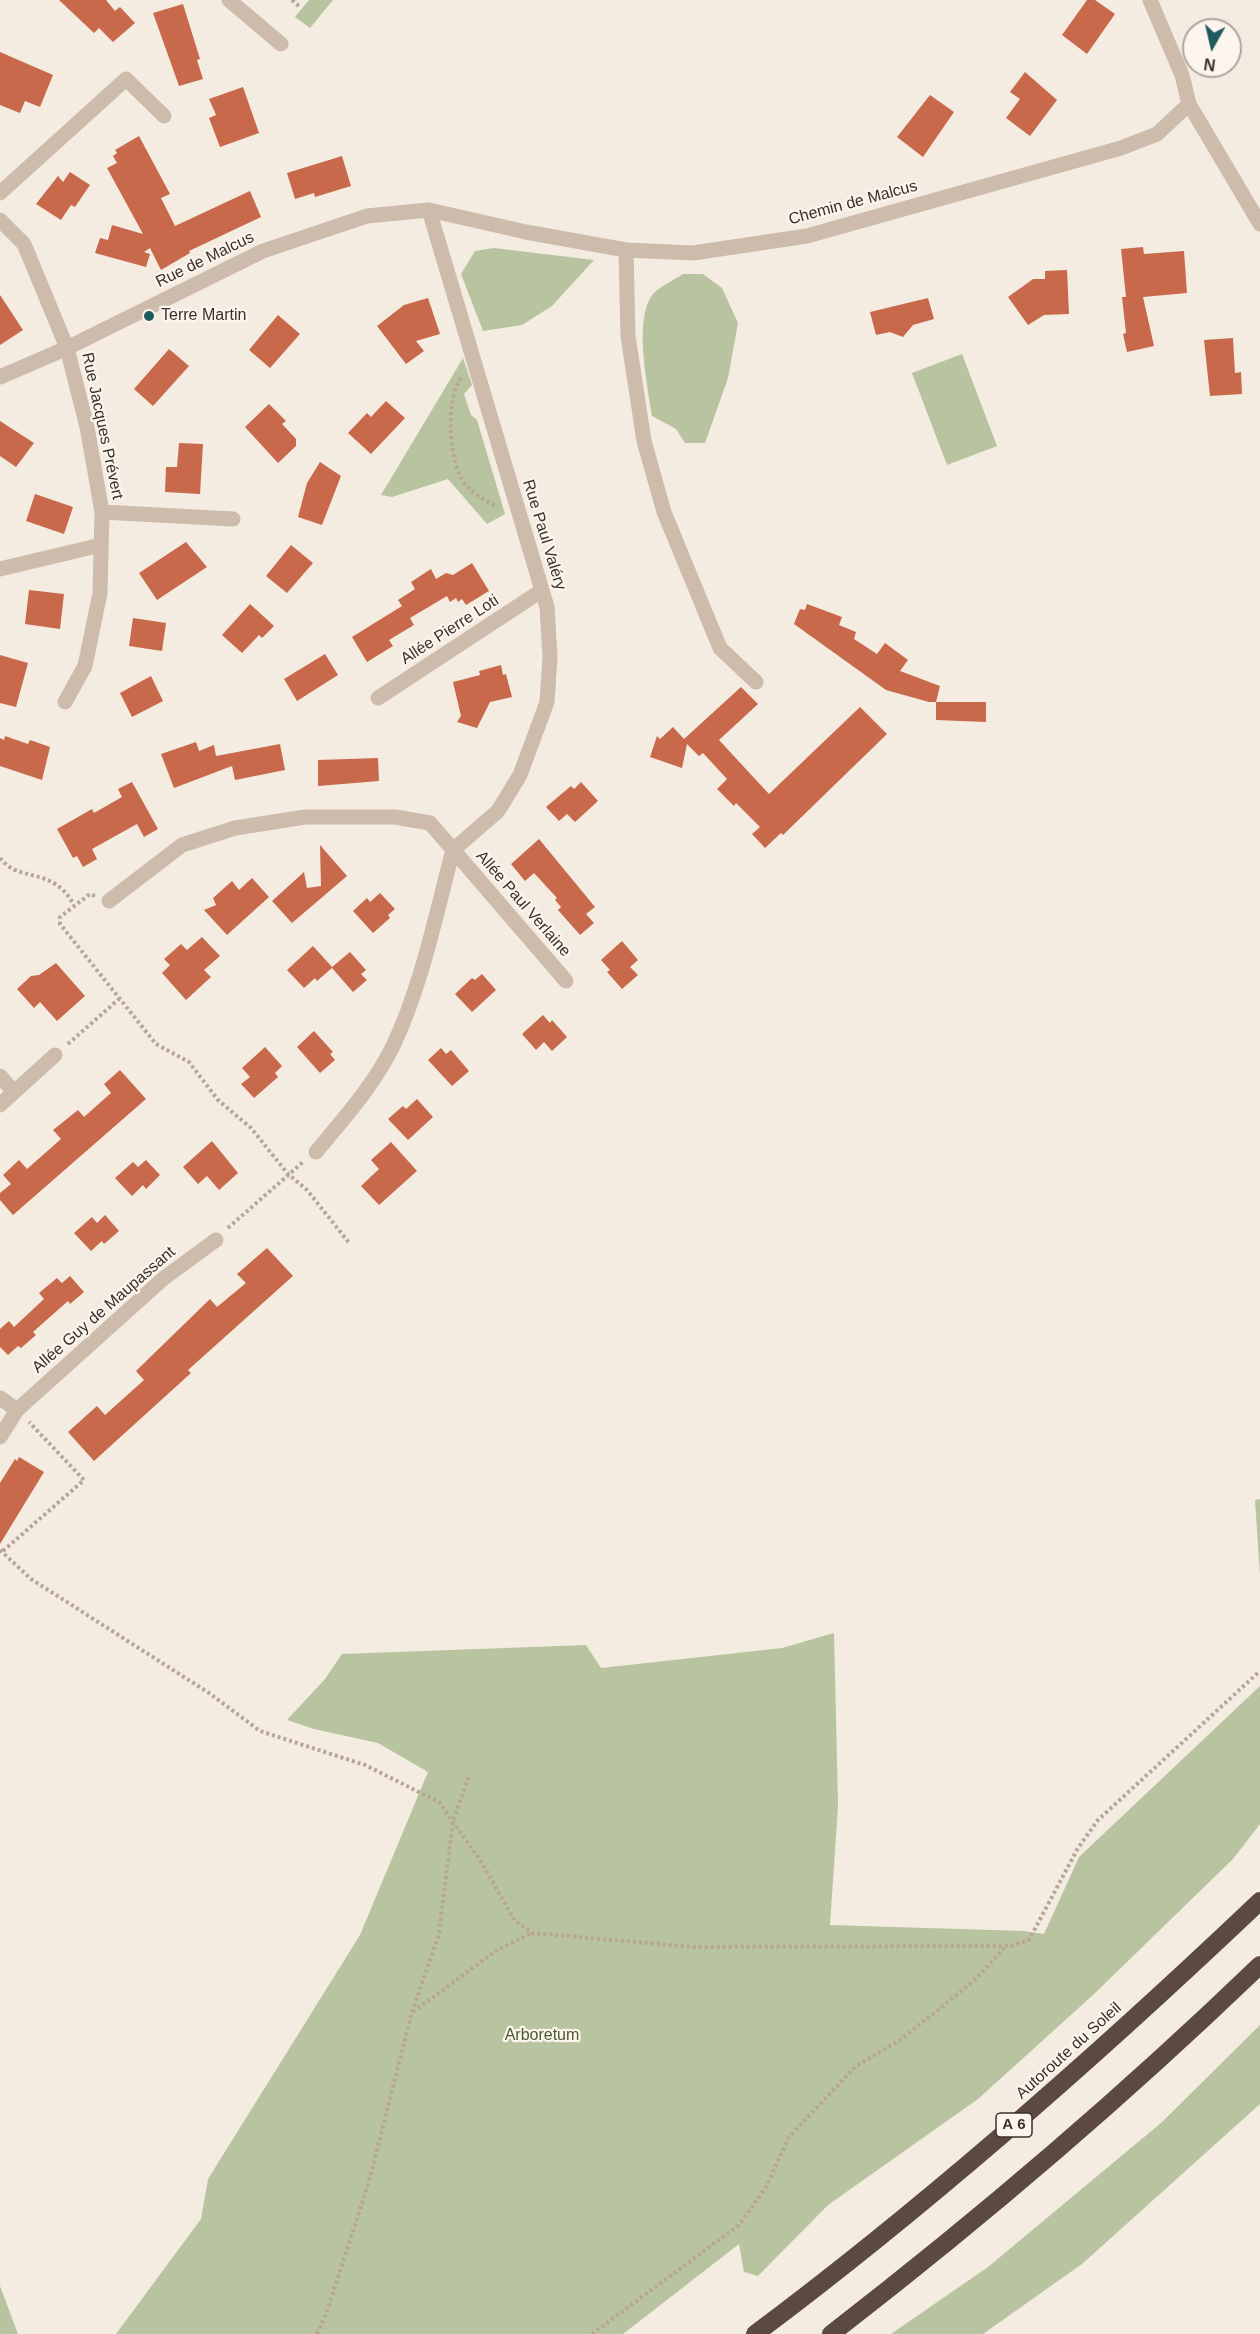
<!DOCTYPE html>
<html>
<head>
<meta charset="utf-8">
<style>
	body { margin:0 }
	#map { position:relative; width:1260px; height:2334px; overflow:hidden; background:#f4ebe1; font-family:Helvetica,sans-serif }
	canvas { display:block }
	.north { position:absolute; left:1182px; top:18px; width:60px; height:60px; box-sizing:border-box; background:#fbf5ee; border:2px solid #aea6a0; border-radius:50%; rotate:188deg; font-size:16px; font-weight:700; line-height:24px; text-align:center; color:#3b302b }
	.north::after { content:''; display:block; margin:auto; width:21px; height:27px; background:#1f5a5e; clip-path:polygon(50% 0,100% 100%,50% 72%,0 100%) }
</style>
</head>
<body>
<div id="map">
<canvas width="1260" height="2334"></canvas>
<div class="north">N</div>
</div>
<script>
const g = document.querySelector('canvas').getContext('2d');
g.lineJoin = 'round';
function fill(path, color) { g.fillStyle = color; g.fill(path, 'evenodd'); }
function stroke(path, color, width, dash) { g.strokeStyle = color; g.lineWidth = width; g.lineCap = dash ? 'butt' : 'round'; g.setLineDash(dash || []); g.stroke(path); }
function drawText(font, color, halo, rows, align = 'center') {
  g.font = font + ' Helvetica,sans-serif'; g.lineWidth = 4.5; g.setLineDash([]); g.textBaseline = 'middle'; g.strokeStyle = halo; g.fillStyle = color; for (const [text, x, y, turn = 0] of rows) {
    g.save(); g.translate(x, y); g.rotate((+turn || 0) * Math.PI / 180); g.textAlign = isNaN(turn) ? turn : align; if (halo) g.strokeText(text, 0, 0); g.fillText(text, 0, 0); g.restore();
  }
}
fill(new Path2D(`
	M309,0H333L310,28L295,17Z
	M494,248L594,260L552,306L522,325L483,331L461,274L475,251Z
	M683,274H703L722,288L738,323L728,378L705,443H685L676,429L652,416C648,387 632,314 655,292C663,285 674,280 683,274Z
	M962,354L997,446L947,465L912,373Z
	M463,358L472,385L464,394L471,415L477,420L505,514L487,524L448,479L392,497L381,495Z
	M1260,1499V1575L1255,1500Z
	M834,1633L838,1806L830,1925L1024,1931L1044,1934L1079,1857L1260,1686V1824L1233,1859L1093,1995L978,2099L828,2205L758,2276L744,2272L739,2244L623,2334H116L201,2219L208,2179L360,1935L428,1772L378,1743L314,1729L287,1720L325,1679L342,1654L586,1645L601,1668L782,1648Z
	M1260,2025V2104L1082,2264L983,2334H891L988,2267L1161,2123Z
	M0,2286L18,2334H0Z`), '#b8c4a0');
fill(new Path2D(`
	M59,0H106L115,11L120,7L135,23L113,42L99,28L94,33Z
	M1087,0H1095L1115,14L1087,54L1062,35Z
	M183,4L200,59L197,60L203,79L179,86L153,13Z
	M0,52L53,75L40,107L25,101L20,113L0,105Z
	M1025,72L1057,100L1030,136L1006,118L1020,99L1010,92Z
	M243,87L259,133L220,147L209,118L216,115L209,99Z
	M930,95L954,112L923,157L897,137Z
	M139,136L170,194L161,198L175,226L250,191L261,217L189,251L190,253L161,270L150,248L144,252L150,254L146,267L95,253L100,238L108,240L112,225L143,234L107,168L117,163L113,156L117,153L115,150Z
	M342,156L351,186L315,197L314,193L295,199L287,173Z
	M70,172L90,185L75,207L71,205L61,220L36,204L58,176L63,182Z
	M1143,247L1144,254L1184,251L1187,293L1143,297L1154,346L1127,352L1123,334L1126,333L1122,297H1126L1121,249Z
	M1067,270L1069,314L1044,315L1028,325L1008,297L1033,279H1045V271Z
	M0,295L23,330L0,345Z
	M428,298L440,334L416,341L424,351L406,364L377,326L404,305Z
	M928,298L934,319L913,325L903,337L890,332L876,335L870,312Z
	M278,315L300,334L270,368L249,350Z
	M1233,338L1235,373L1241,372L1242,394L1210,396L1204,340Z
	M169,349L189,366L153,406L134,389Z
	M386,401L405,418L371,454L348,433L367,413L371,417Z
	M269,404L286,421L282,424L296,439V446L278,463L245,427Z
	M0,421L34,443L16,467L0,456Z
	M179,443L203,444L200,494L165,492L166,467H177Z
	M320,462L341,476L322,525L298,517L307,483Z
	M35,494L73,507L64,534L26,521Z
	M186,542L207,567L157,600L139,573Z
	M291,545L313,563L287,593L266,576Z
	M472,563L489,591L466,605L462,599L458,602L456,598L450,602L447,596L410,618L414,625L389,640L393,646L367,662L352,637L402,606L398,600L415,589L411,582L431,569L436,579L446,573L453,575Z
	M29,590L64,594L60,629L25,624Z
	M250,604L274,626L262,638L259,635L242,653L222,635Z
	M807,604L842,617L839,625L856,632L854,639L877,654L885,643L908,660L900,671L940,686L936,702H929L886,690L794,624L800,609L805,610Z
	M133,618L166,623L162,651L129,646Z
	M325,654L338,675L297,701L284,679Z
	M0,655L28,663L16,707L0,703Z
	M501,665L503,675L506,674L512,697L490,702L477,728L457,722L461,716L453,682L480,675L479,671Z
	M151,676L163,701L132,717L120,693Z
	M741,687L758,704L719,740L769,794L860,707L887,734L783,835L781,833L765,848L752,834L760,827L736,803L734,806L717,789L727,779L703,753L699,756L687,744L682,768L650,757L657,736L660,739L673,727L684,739Z
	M936,702H986V722L936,720Z
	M5,736L28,744L30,740L50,747L42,780L0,766V738L4,740Z
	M196,742L199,751L214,745L216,756L280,744L285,770L235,780L232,766L174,788L161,754Z
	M378,758L379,781L318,786V760Z
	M132,782L158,829L144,837L137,824L92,849L97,859L83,867L77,856L73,858L57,829L92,809L94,813L122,797L118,789Z
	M581,782L598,801L575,822L567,814L559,821L546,807L571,786L574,789Z
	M539,839L595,907L586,914L594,923L580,935L558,910L561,907L555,900L557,898L534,873L525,881L511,864Z
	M320,845L347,876L292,923L272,901L304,872L307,888L321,886Z
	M252,878L269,897L227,935L204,910L216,905L213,898L232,881L239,890Z
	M380,893L395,909L388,915L390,918L373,933L353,911L367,898L370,902Z
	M202,937L220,956L204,970L211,977L186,1000L162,973L170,965L164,959L181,944L187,950Z
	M622,941L638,960L630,967L638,975L622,989L607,972L610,970L601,960Z
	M313,946L332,967L350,952L366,970L361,974L367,980L353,992L332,968L317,981L315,978L304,988L287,970Z
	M56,963L85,996L57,1021L40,1002L34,1008L17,989L31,976L39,975Z
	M482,974L496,990L472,1012L455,994L472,978L475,980Z
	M543,1015L550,1023L552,1020L567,1037L552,1051L544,1042L536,1050L522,1034Z
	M314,1031L333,1052L330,1054L335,1060L320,1073L297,1047Z
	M265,1047L282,1066L275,1073L278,1077L254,1098L241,1084L250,1077L242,1068Z
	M441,1048L446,1054L451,1050L469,1071L452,1086L428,1060Z
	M120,1070L146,1099L13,1215L0,1200V1193L11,1184L3,1175L19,1160L27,1169L61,1139L53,1130L78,1110L84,1117L111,1093L104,1084Z
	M417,1099L433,1117L408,1140L388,1119L403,1106L406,1109Z
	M212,1141L238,1173L219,1190L207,1176L198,1184L183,1167Z
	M391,1142L417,1171L379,1205L361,1186L379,1169L371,1160Z
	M146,1160L160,1175L146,1189L143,1185L132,1196L115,1178L133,1162L138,1167Z
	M105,1215L119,1231L104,1244L102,1241L91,1251L74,1233L92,1217L97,1223Z
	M267,1248L293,1276L188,1370L191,1373L94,1461L68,1432L97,1406L105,1415L144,1380L136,1371L210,1299L217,1307L246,1283L237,1274Z
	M70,1276L84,1292L70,1304L68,1301L33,1332L36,1335L21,1348L18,1346L8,1355L0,1347V1329L9,1321L14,1327L44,1299L39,1293L57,1278L62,1283Z
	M19,1457L44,1472L0,1544V1483L15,1459L17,1461Z`), '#c8694b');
stroke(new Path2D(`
	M292,0L300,7
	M461,378C445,399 448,467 467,486C475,495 487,502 498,507
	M0,858C20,884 52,865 74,905
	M95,896L90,894L60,917V924L156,1044L189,1062L218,1100L251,1128L288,1174L307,1190L350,1244
	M68,1044L119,999
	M228,1228L303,1162
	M0,1550L31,1579L209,1693L260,1731L365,1765L439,1802L482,1863L515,1921L532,1933L693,1947L1011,1946L1029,1940L1078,1848L1098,1820L1260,1671
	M3,1551L84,1480L29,1422
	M413,2012L497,1950L532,1933
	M317,2334L326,2314L368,2185L412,2012L439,1934L453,1821L469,1776
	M592,2334L739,2225L766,2187L789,2137L856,2066L900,2040L933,2014L976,1979L1006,1946`), '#b9a596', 4, [3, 3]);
stroke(new Path2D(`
	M229,0L281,44
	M1150,0L1182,75L1189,104L1260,224
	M0,193L126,79L164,116
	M429,210L547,607L550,657L547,702L520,775L498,811L453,850
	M0,220L24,244L67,348L87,427L102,512L100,593L85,666L65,702
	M626,250L628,336L644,441L664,512L720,648L756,682
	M0,377L67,348L263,251L367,216L429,210L526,232L626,250L693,253L807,236L1121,148L1157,134L1189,104
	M102,512L233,519
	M0,569L101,545
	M378,698L541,591
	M109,901L182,845L235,828L305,817H395L430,823L566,981
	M0,1076L14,1092
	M0,1105L55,1055
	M316,1152C344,1118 375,1084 394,1044C422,984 436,914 453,850
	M0,1398L17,1410
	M0,1437L17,1410L164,1278L216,1240`), '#cdbbac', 15);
stroke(new Path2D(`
	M755,2334C933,2201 1099,2054 1260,1901
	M831,2334C980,2219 1124,2096 1260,1965`), '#5c4a42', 18);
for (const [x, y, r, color] of [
	[149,316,6,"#1f5a5e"]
]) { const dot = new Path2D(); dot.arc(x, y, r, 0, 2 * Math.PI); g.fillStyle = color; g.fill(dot); stroke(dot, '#fbf5ee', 2); }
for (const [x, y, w] of [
	[1014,2125,36]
]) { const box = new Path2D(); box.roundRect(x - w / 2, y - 12, w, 24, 4.5); g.fillStyle = '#fbf5ee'; g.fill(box); stroke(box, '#3b302b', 1.5); }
drawText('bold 15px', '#3b302b', null, [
	["A 6",1014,2125]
]);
drawText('16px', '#3b302b', '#fbf5ee', [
	["Chemin de Malcus",853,203,-15],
	["Rue de Malcus",205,260,-26],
	["Rue Jacques Prévert",102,426,78],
	["Rue Paul Valéry",544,535,73],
	["Allée Pierre Loti",450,630,-33],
	["Allée Paul Verlaine",523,904,49],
	["Allée Guy de Maupassant",104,1310,-41],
	["Autoroute du Soleil",1069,2051,-42]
]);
drawText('16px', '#3b302b', '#fbf5ee', [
	["Terre Martin",161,316]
], 'left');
drawText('16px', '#4a5a2e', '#fbf5ee', [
	["Arboretum",542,2036]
]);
</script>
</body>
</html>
